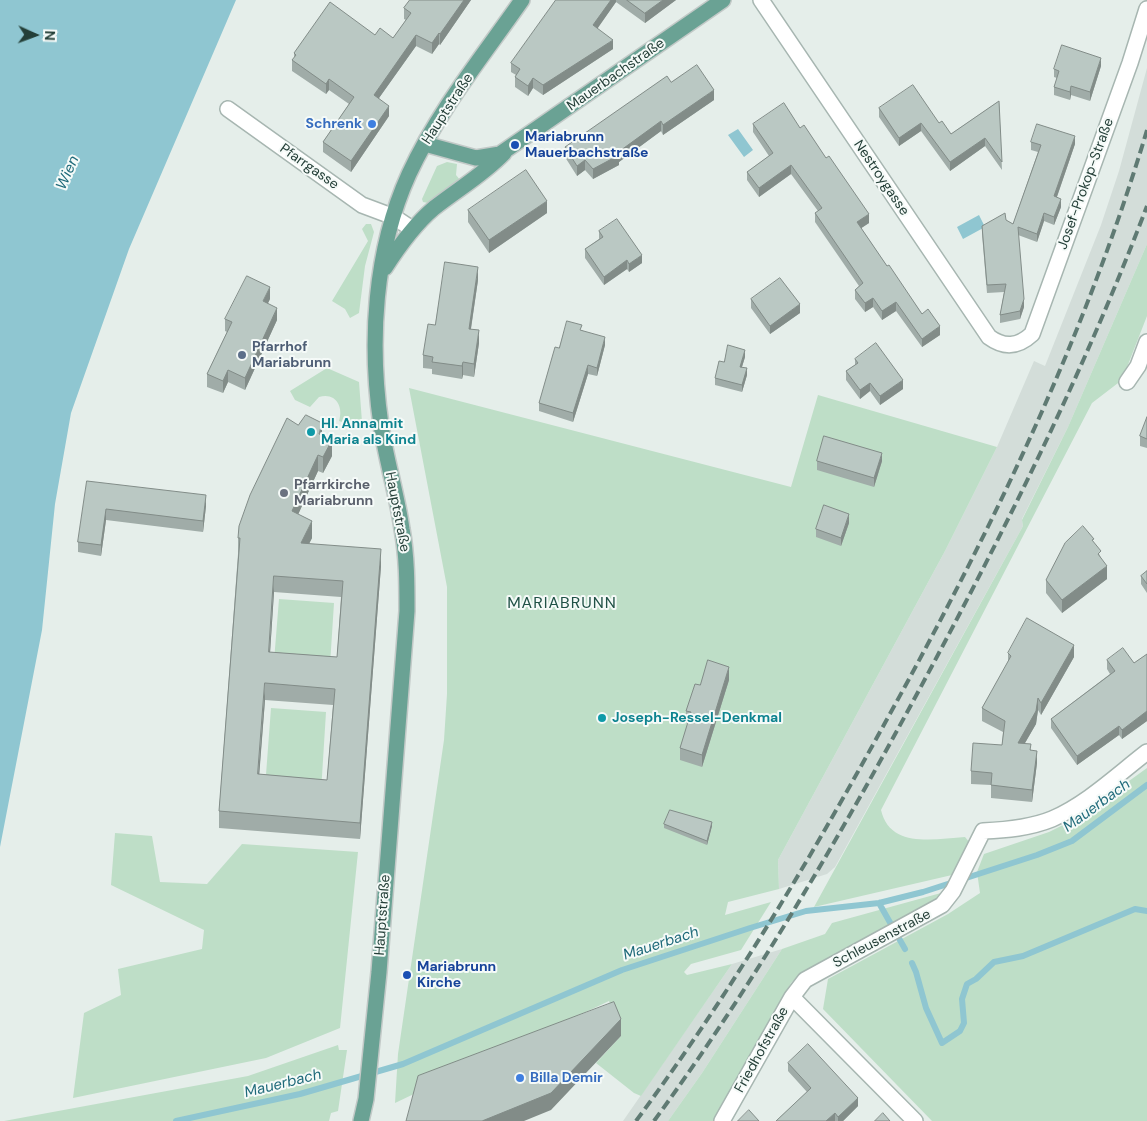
<!DOCTYPE html>
<html>
<head>
<meta charset="utf-8">
<style>
	body { margin:0 }
	#map { position:relative; width:1147px; height:1121px; overflow:hidden; background:#e5eeea; font-family:"DM Sans",sans-serif }
	canvas { display:block }
	.north { position:absolute; left:10px; top:10px; width:50px; height:50px; -webkit-text-stroke:4px #f5faf8; paint-order:stroke; rotate:92deg; font-size:14px; font-weight:700; line-height:20px; text-align:center; color:#243f38 }
	.north::after { content:''; display:block; margin:auto; width:18px; height:22px; background:#243f38; clip-path:polygon(50% 0,100% 100%,50% 72%,0 100%) }
</style>
</head>
<body>
<div id="map">
<canvas width="1147" height="1121"></canvas>
<div class="north">N</div>
</div>
<script>
const g = document.querySelector('canvas').getContext('2d');
g.lineJoin = 'round';
function fill(path, color) { g.fillStyle = color; g.fill(path, 'evenodd'); }
function stroke(path, color, width, dash) { g.strokeStyle = color; g.lineWidth = width; g.lineCap = dash ? 'butt' : 'round'; g.setLineDash(dash || []); g.stroke(path); }
function drawText(font, color, halo, rows, align = 'center') {
  g.font = font + ' "DM Sans",sans-serif'; g.lineWidth = 4; g.setLineDash([]); g.textBaseline = 'middle'; g.strokeStyle = halo; g.fillStyle = color; for (const [text, x, y, turn = 0] of rows) {
    g.save(); g.translate(x, y); g.rotate((+turn || 0) * Math.PI / 180); g.textAlign = isNaN(turn) ? turn : align; if (halo) g.strokeText(text, 0, 0); g.fillText(text, 0, 0); g.restore();
  }
}
fill(new Path2D(`
	M1147,68V244L1068,427L1022,519L1023,526L835,867L827,874L779,889L778,860L945,551L997,447L1034,361L1045,366L1101,225L1119,171Z
	M782,949L702,1073L668,1121H623L732,964Z`), '#d3ddd9');
fill(new Path2D(`
	M447,162L457,164L456,175L461,181L428,203L423,202L422,199L437,166Z
	M366,224H371L374,232L365,266L359,313L350,318L345,309L332,301L368,241L362,229Z
	M1147,244V316L1122,380L1092,403L881,810C890,849 935,839 965,837L970,843L952,875L814,907L1023,526L1022,520L1068,427Z
	M327,368L359,382L362,422L357,427L339,421C344,406 335,392 319,397L310,407L295,400L290,391Z
	M409,388L791,487L818,395L997,447L945,551L778,860L779,889L728,902L725,915L771,902L741,950L691,964L684,972L687,975L732,964L641,1096L634,1093L596,1063L621,1036L609,1001L395,1103L398,1054L444,740L447,694V587Z
	M279,599L334,603L330,665L274,661Z
	M271,708L326,712L321,792L265,788Z
	M1147,768V1121H932L823,1009L828,979L948,914L980,893L977,872L984,854L1049,832L1079,817Z
	M115,833L152,836L160,882L207,884L242,844L358,852L340,1028L266,1058L73,1098L84,1013L121,995L118,969L202,949L204,930L111,885Z
	M941,893L932,907L800,974L791,983L714,1121H668L702,1073L782,949L825,934L832,923Z
	M338,1045L339,1050H347L338,1111L331,1113L329,1121H4L248,1076Z`), '#bedec7');
fill(new Path2D(`
	M0,0H236L129,249L71,413L55,504L42,630L0,847Z
	M738,129L753,150L744,157L728,135Z
	M979,215L985,227L963,239L957,227Z`), '#8fc6d1');
stroke(new Path2D(`
	M879,903L905,949
	M912,963L916,972L926,1008L942,1043L960,1031L964,1023L962,999L967,984L976,979L994,962L1023,956L1135,909L1147,911
	M176,1121L300,1094L403,1064L622,970L750,928L806,911L879,903L923,892L1037,855L1072,841L1147,785`), '#8fc6d1', 6);
const minor = new Path2D(`
	M761,0L989,337C1004,348 1018,347 1032,334L1130,63L1147,9
	M228,109L362,205L394,217L412,229
	M1127,382L1138,366L1147,342
	M792,997L915,1121
	M722,1121L792,997L805,980L942,905L953,891L983,831C1006,830 1030,828 1052,819C1087,804 1117,775 1147,752`);
const major = new Path2D(`
	M425,144L476,158L500,154L723,0
	M385,268C399,246 414,225 434,208C458,189 483,175 504,153
	M361,1121L366,1099L379,972L407,611C407,584 407,556 402,529C397,494 386,460 381,425C369,343 374,251 409,174C438,111 483,56 522,0`);
stroke(minor, '#a7b6b1', 18);
stroke(major, '#c2c9c7', 18);
stroke(minor, '#fff', 15);
stroke(major, '#6aa294', 15);
stroke(new Path2D(`
	M636,1121C730,994 811,858 886,721C991,531 1085,338 1147,130
	M654,1121C759,977 848,823 932,666C1012,516 1087,364 1147,206`), '#5f7a73', 4, [10, 5]);
fill(new Path2D(`
	M410,0H471L440,45L439,44L432,54L416,46L379,98L389,116L351,172L323,152V142L349,104L329,90L326,94L292,71V60L294,58V53L375,35L393,38L406,20L404,19V8Z
	M556,0H676L645,23L616,2L597,28L613,49L543,95L533,88L528,96L515,87V77L516,75L511,72V63Z
	M1101,66L1090,101L1071,95L1070,100L1054,95V87L1057,78L1054,77V69Z
	M671,82L714,100L663,135L661,131L619,162V165L593,179L585,170L577,176L565,157V147Z
	M999,101L1002,170L985,146L950,171L921,131L899,146L879,117V108L939,123L951,134Z
	M753,124L800,128L869,223L861,228L887,266L922,314L940,335L922,347L896,311L882,320L873,307L865,312L855,299V290L859,286L815,222V213L818,211L791,174L759,197L747,180V172L769,156L753,132Z
	M1031,142L1075,144L1057,197L1061,207L1054,225L1044,221L1037,242L1018,235L1024,307L1020,319L1000,323V315L1004,292L987,293L982,234V226L1006,220L1013,224L1038,152L1031,150Z
	M468,210L547,213L489,253L468,222Z
	M599,231L642,263L629,272L627,269L604,285L585,258V249L599,239Z
	M478,280L471,329L479,343L474,377L463,375L462,379L432,374V369L423,368V355L435,325Z
	M270,299L268,303L277,320L245,390L228,382L223,393L207,387V374L227,332L225,331V319Z
	M751,299L800,313L770,334L751,308Z
	M582,330L605,345L597,376L588,374L573,422L539,411V403L559,348Z
	M745,357L742,367L747,375L742,392L715,385V378L724,362Z
	M855,359L903,389L880,405L870,391L860,399L846,380V371L855,365Z
	M1147,417V448L1140,446V436Z
	M298,425L322,436L332,456L323,473L318,471L298,514L312,538L309,544L381,566L360,839L219,828V811L238,554V538ZM274,592L341,597L337,657L270,652ZM265,700L333,705L327,780L259,774Z
	M817,461H882L874,487L817,470Z
	M87,481L206,506L203,532L106,520L101,556L78,552V542Z
	M849,523L841,546L816,537V529Z
	M1094,543L1101,558L1107,579L1062,613L1046,593V580Z
	M1147,571V593L1141,584V576Z
	M1008,653L1074,657L1041,715L1038,710L1036,724L1025,743L1031,750L1037,763L1032,802L991,798V785L971,784V771L1002,745L1003,732L982,721V708L1008,663Z
	M1147,654V721L1122,739L1119,735L1077,765L1051,728V719L1110,674L1107,669V660L1134,663Z
	M729,680L702,767L680,760V748L688,724L686,723V711L700,685Z
	M664,824L712,826L707,845L664,828Z
	M788,1063L858,1106L843,1121H776L807,1092L788,1071Z`), '#a0aca8');
fill(new Path2D(`
	M464,0H471L440,45V34Z
	M611,0H616V2L593,35V25Z
	M663,0H676L645,23V13Z
	M439,33V44L432,54V43Z
	M416,35V46L374,105V95Z
	M613,40V49L543,95V85Z
	M1101,58V66L1090,101V92Z
	M533,78V88L528,96V86Z
	M329,79V90L326,94V84Z
	M1071,86V95L1070,100V92Z
	M714,90V100L663,135V125Z
	M389,106V116L351,172V161Z
	M661,121V131L619,162V165L593,179V169Z
	M921,123V131L899,146V138Z
	M1075,136V144L1054,205V196Z
	M985,138V146L950,171V162Z
	M585,160V170L577,176V166Z
	M791,165V174L759,197V188Z
	M1061,199V207L1054,225V217Z
	M547,201V213L489,253V240Z
	M1044,213V221L1037,242V234Z
	M869,214V223L857,231V222Z
	M642,255V263L629,272V264Z
	M627,260V269L604,285V277Z
	M478,267V280L469,341V329Z
	M270,287V299L263,313V301Z
	M873,298V307L865,312V303Z
	M1024,299V307L1020,319V311Z
	M896,302V311L882,320V311Z
	M800,304V313L770,334V326Z
	M277,308V320L245,390V378Z
	M940,326V335L922,347V339Z
	M479,330V343L474,377V364Z
	M605,337V345L597,376V368Z
	M745,350V357L740,373V367Z
	M463,362V375L462,379V366Z
	M588,365V374L573,422V413Z
	M747,368V375L742,392V385Z
	M228,370V382L223,393V381Z
	M903,380V389L880,405V396Z
	M870,383V391L860,399V390Z
	M322,423V439L319,434Z
	M332,440V456L323,473V457Z
	M882,453V461L874,487V478Z
	M318,455V471L292,528V511Z
	M206,495V506L203,532V521Z
	M106,509V520L101,556V545Z
	M849,514V523L841,546V538Z
	M312,521V538L301,559V543Z
	M381,549V566L360,839V823Z
	M1107,566V579L1062,613V600Z
	M274,576V592L269,669V652Z
	M1074,645V657L1041,715V703Z
	M729,667V680L702,767V755Z
	M265,683V700L258,791V774Z
	M1038,698V710L1036,724L1018,755V743Z
	M1147,711V721L1122,739V730Z
	M1119,726V735L1077,765V756Z
	M1037,751V763L1032,802V790Z
	M712,822V826L707,845V841Z
	M621,1019V1036L551,1110L524,1121H482Z
	M858,1098V1106L843,1121H838V1117Z
	M835,1113V1121H826Z`), '#828c88');
const building = new Path2D(`
	M410,0H464L440,34L439,33L432,43L416,35L374,95L389,106L351,161L323,142L354,97L329,79L326,84L292,60L296,55L294,53L330,2L375,35L380,28L393,38L411,13L404,8Z
	M556,0H611L593,25L613,40L543,85L533,78L528,86L515,77L520,69L511,63Z
	M627,0H663L645,13Z
	M1062,45L1101,58L1090,92L1071,86L1070,92L1054,87L1059,71L1054,69Z
	M697,65L714,90L663,125L661,121L617,153L619,155L593,169L585,160L577,166L565,147L667,76L671,82Z
	M913,85L939,123L942,121L951,134L999,101L1002,162L985,138L950,162L921,123L899,138L879,108Z
	M784,103L800,128L804,125L826,158L829,156L869,214L857,222L887,266L889,265L922,314L928,309L940,326L922,339L896,302L882,311L873,298L865,303L855,290L863,283L815,213L822,208L791,165L759,188L747,172L773,153L753,124Z
	M1037,124L1075,136L1054,196L1061,199L1054,217L1044,213L1037,234L1018,227L1024,299L1020,311L1000,315L1006,284L987,285L982,226L1005,213L1006,220L1013,224L1041,145L1031,142Z
	M526,170L547,201L489,240L468,210Z
	M617,219L642,255L629,264L627,260L604,277L585,249L603,237L599,231Z
	M445,262L478,267L469,329L479,330L474,364L463,362L462,366L432,362L433,357L423,355L428,324L435,325Z
	M247,276L270,287L263,301L277,308L245,378L228,370L223,381L207,374L232,322L225,319Z
	M780,278L800,304L770,326L751,299Z
	M567,321L582,325L580,330L605,337L597,368L588,365L573,413L539,403L555,347L559,348Z
	M876,343L903,380L880,396L870,383L860,390L846,371L858,363L855,359Z
	M728,345L745,350L740,367L747,368L742,385L715,378L719,361L724,362Z
	M306,415L322,423L319,434L332,440L323,457L318,455L292,511L312,521L301,543L381,549L360,823L219,811L240,538H238L239,526L250,495L287,418L298,425ZM274,576L343,581L337,657L269,652ZM265,683L335,689L327,780L258,774Z
	M1147,417V439L1140,436Z
	M824,436L882,453L874,478L817,461Z
	M87,481L206,495L203,521L106,509L101,545L78,542Z
	M824,505L849,514L841,538L816,529Z
	M1083,526L1094,539L1092,540L1101,551L1098,554L1107,566L1062,600L1046,580L1065,543Z
	M1147,571V584L1141,576Z
	M1027,618L1074,645L1041,703L1038,698L1036,711L1018,743L1031,744L1030,750L1037,751L1032,790L991,785L992,773L971,771L973,743L1002,745L1005,721L982,708L1011,656L1008,653Z
	M1123,648L1134,663L1147,654V711L1122,730L1119,726L1077,756L1051,719L1115,671L1107,660Z
	M708,660L729,667L702,755L680,748L691,712L686,711L695,684L700,685Z
	M670,810L712,822L707,841L664,824Z
	M614,1002L621,1019L551,1093L482,1121H406L418,1076Z
	M808,1044L858,1098L838,1117L835,1113L826,1121H776L811,1088L788,1063Z
	M749,1110L759,1121H738Z
	M883,1113L890,1121H875Z`);
fill(building, '#bac8c3');
stroke(building, '#828c88', 1);
for (const [x, y, r, color] of [
	[372,124,5,"#3f7fe0"],
	[515,145,5,"#1a4fb4"],
	[242,355,5,"#5c6f8a"],
	[311,432,5,"#0f9aa8"],
	[284,493,5,"#6b7280"],
	[602,718,5,"#0f9aa8"],
	[407,975,5,"#1a4fb4"],
	[520,1078,5,"#3f7fe0"]
]) { const dot = new Path2D(); dot.arc(x, y, r, 0, 2 * Math.PI); g.fillStyle = color; g.fill(dot); stroke(dot, '#f5faf8', 2); }
drawText('14px', '#243f38', '#f5faf8', [
	["Mauerbachstraße",616,75,-35],
	["Hauptstraße",448,109,-57],
	["Pfarrgasse",309,167,35],
	["Nestroygasse",881,178,56],
	["Josef-Prokop-Straße",1086,184,-70],
	["Hauptstraße",397,512,79],
	["Hauptstraße",383,915,-86],
	["Schleusenstraße",882,939,-28],
	["Friedhofstraße",762,1050,-61]
]);
drawText('bold 14px', '#366cbe', '#f5faf8', [
	["Schrenk",362,124],
	["Billa Demir",530,1078,"left"]
], 'right');
drawText('bold 14px', '#164399', '#f5faf8', [
	["Mariabrunn",525,137],
	["Mauerbachstraße",525,153],
	["Mariabrunn",417,967],
	["Kirche",417,983]
], 'left');
drawText('bold 14px', '#4e5e75', '#f5faf8', [
	["Pfarrhof",252,347],
	["Mariabrunn",252,363]
], 'left');
drawText('bold 14px', '#0d838f', '#f5faf8', [
	["Hl. Anna mit",321,424],
	["Maria als Kind",321,440],
	["Joseph-Ressel-Denkmal",612,718]
], 'left');
drawText('bold 14px', '#5b616d', '#f5faf8', [
	["Pfarrkirche",294,485],
	["Mariabrunn",294,501]
], 'left');
drawText('italic 15px', '#1f6a7a', '#f5faf8', [
	["Wien",68,173,-66],
	["Mauerbach",1097,806,-36],
	["Mauerbach",661,944,-18],
	["Mauerbach",283,1084,-14]
]);
g.letterSpacing = '1px';
drawText('16px', '#205146', '#f5faf8', [
	["MARIABRUNN",562,604]
]);
g.letterSpacing = '0px';
</script>
</body>
</html>
